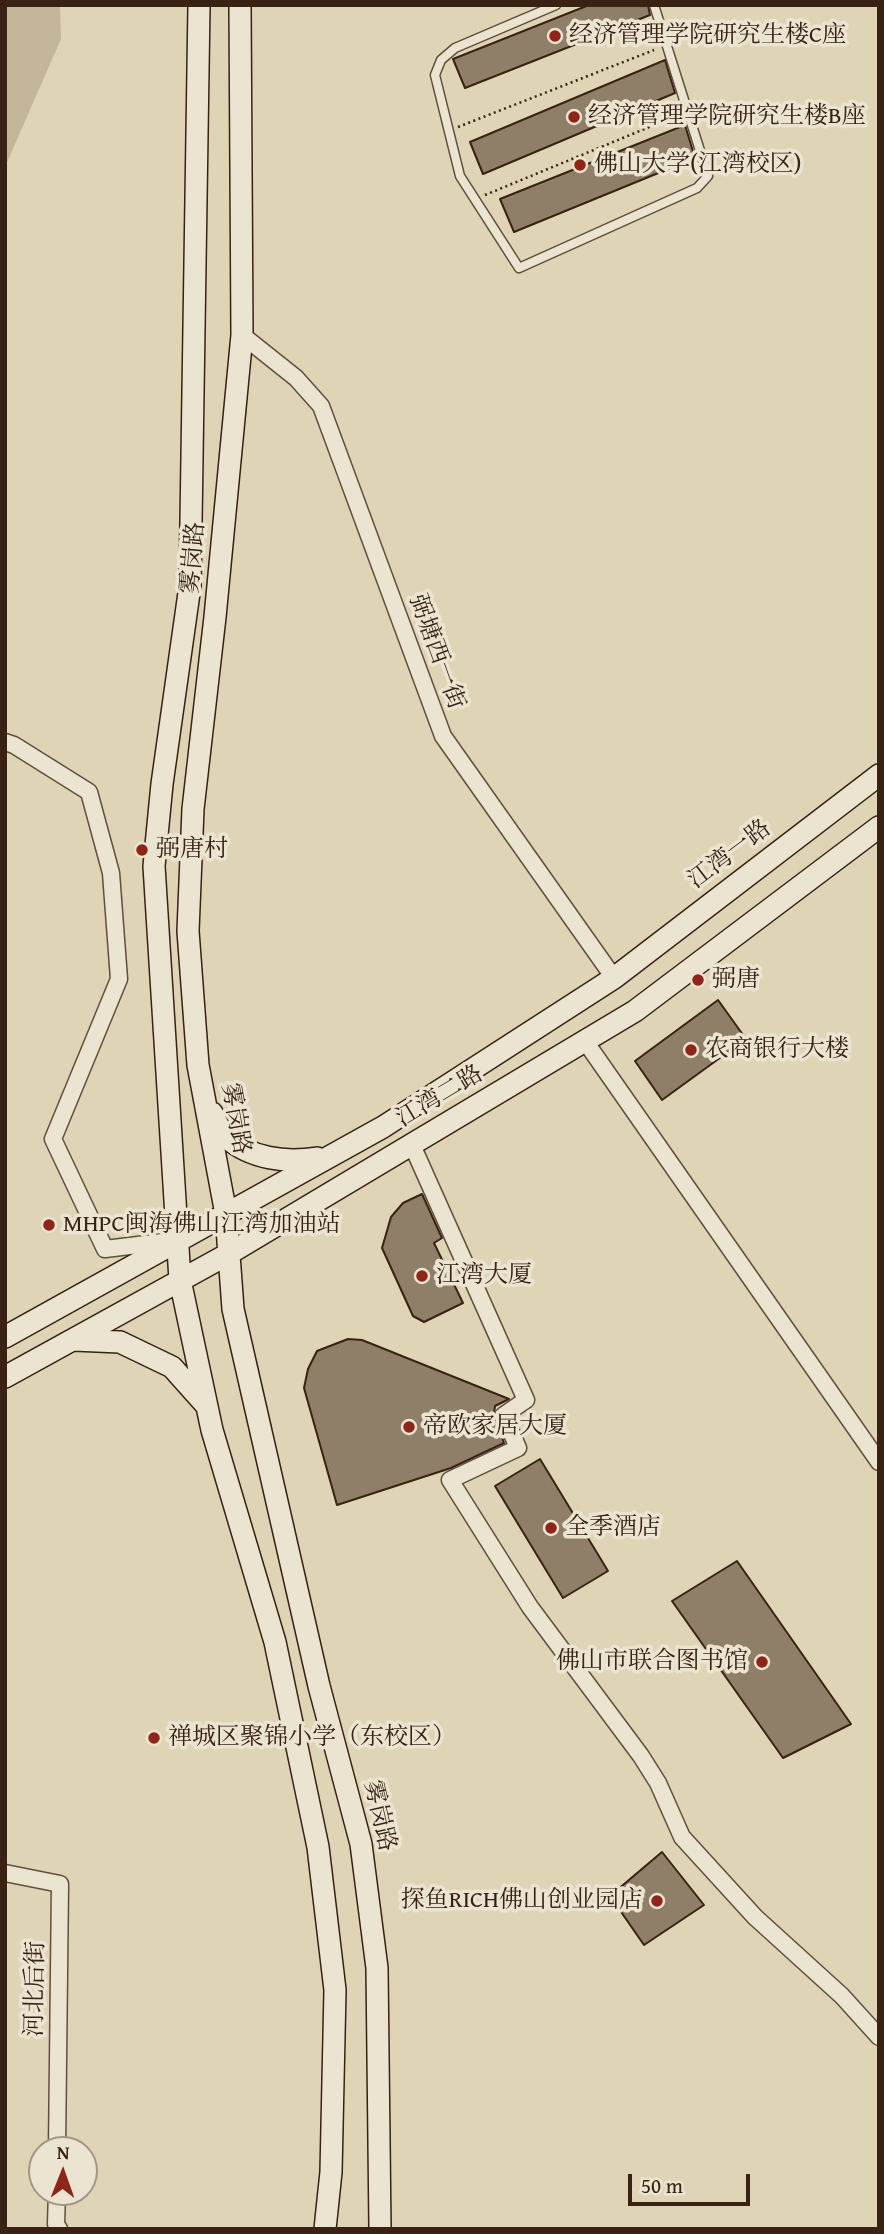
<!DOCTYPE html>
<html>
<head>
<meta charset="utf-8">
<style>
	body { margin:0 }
	#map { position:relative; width:884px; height:2234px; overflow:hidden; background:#dfd5b6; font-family:"Gentium Book Plus",serif }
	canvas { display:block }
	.frame { position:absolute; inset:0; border:7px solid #392114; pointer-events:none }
	.north { position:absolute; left:28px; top:2136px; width:70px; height:70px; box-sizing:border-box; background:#eae4d0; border:2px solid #a39685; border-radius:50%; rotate:1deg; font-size:19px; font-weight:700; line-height:28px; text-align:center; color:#392114 }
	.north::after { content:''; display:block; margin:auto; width:24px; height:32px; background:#8f2418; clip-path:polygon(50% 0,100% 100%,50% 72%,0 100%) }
	.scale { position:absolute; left:628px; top:2174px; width:122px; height:32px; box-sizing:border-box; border:4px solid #392114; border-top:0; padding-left:9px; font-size:21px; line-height:24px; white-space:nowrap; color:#392114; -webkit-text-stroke:5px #eae4d0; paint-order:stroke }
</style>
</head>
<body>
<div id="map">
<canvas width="884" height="2234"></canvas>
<div class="frame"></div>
<div class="north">N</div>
<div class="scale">50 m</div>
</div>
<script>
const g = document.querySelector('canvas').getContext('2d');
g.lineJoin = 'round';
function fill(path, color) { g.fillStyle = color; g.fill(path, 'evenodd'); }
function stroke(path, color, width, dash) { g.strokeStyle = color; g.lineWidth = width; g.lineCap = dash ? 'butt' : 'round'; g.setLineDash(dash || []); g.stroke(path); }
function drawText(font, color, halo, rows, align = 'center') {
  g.font = font + ' "Gentium Book Plus","Noto Serif SC",serif'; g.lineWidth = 7; g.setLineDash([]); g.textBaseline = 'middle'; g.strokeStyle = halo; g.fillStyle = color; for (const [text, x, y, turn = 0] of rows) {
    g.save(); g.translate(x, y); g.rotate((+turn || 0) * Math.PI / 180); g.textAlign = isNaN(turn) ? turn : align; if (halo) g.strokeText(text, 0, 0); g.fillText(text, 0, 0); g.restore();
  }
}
fill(new Path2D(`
	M5,5H60L61,39L5,167Z`), '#c3b69a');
const building = new Path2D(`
	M589,5H648L650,15L465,88L453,59Z
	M665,60L675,93L483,174L470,142Z
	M685,125L695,158L514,232L500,199Z
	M718,1000L746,1039L662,1100L635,1061Z
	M422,1194L442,1238L434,1243L463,1303L424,1322L413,1316L382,1248L391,1217L403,1203Z
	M348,1339L362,1340L509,1399L495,1406L494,1414L504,1443L451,1468L337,1505L304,1388L308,1369L317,1351Z
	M540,1459L608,1571L563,1598L495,1486Z
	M737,1561L851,1724L783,1758L672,1601Z
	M662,1852L704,1905L644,1945L610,1896Z`);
fill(building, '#8f7f68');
stroke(building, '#392114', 2);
const service = new Path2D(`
	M556,5L455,48L441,60L435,75L460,176L519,268L697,188L708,176L654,5`);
const minor = new Path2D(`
	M242,335L296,378L321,406L443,736L614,978
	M5,742L14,745L89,792L111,873L119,979L53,1139L105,1249L171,1241
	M585,1041L879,1462
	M412,1145L526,1400L504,1415L518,1448L450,1480L530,1607L641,1756L658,1783L682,1837L755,1917L842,1996L879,2037
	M5,1873L60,1884L57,2150
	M57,2192L56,2224L59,2229`);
const secondary = new Path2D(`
	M199,5L190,586L162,784L154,866L180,1280L212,1430L275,1642L318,1847L335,1990L331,2172L325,2229
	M240,5L242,335L215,617L193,809L188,931L198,1065L226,1214L233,1309L319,1686L361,1844L377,1968L380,2229
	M212,1113C216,1120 220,1132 226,1137C251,1159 286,1163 317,1158
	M5,1337L383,1127L614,978L879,775
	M74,1340L120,1342L172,1367L205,1404
	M5,1377L230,1253L635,1011L879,827`);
stroke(service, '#624e3c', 11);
stroke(minor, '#624e3c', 19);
stroke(secondary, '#392114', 24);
stroke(new Path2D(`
	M458,127L654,50
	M485,195L676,116`), '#392114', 2.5, [2, 3.5]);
stroke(service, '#eae4d0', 8);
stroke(minor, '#eae4d0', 16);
stroke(secondary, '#eae4d0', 21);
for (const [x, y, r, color] of [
	[555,36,7,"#8f2418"],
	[574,117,7,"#8f2418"],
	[580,165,7,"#8f2418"],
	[142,850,7,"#8f2418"],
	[698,980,7,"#8f2418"],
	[691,1050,7,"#8f2418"],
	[49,1225,7,"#8f2418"],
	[422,1276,7,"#8f2418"],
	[409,1427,7,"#8f2418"],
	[551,1528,7,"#8f2418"],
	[762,1662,7,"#8f2418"],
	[154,1738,7,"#8f2418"],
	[657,1901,7,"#8f2418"]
]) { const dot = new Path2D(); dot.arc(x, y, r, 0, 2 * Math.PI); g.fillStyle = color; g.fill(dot); stroke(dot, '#eae4d0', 2.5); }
drawText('24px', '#392114', '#eae4d0', [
	["经济管理学院研究生楼C座",569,36],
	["经济管理学院研究生楼B座",588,117],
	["佛山大学(江湾校区)",594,165],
	["弼唐村",156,850],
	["弼唐",712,980],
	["农商银行大楼",705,1050],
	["MHPC闽海佛山江湾加油站",63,1225],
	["江湾大厦",436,1276],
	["帝欧家居大厦",423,1427],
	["全季酒店",565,1528],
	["佛山市联合图书馆",748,1662,"right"],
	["禅城区聚锦小学（东校区）",168,1738],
	["探鱼RICH佛山创业园店",643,1901,"right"]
], 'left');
drawText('24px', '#392114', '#eae4d0', [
	["雾岗路",194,558,-85],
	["弼塘西一街",436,652,70],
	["江湾一路",730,855,-37],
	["江湾二路",440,1097,-31],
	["雾岗路",235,1119,80],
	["雾岗路",379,1816,77],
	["河北后街",36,1989,-89]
]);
</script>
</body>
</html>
